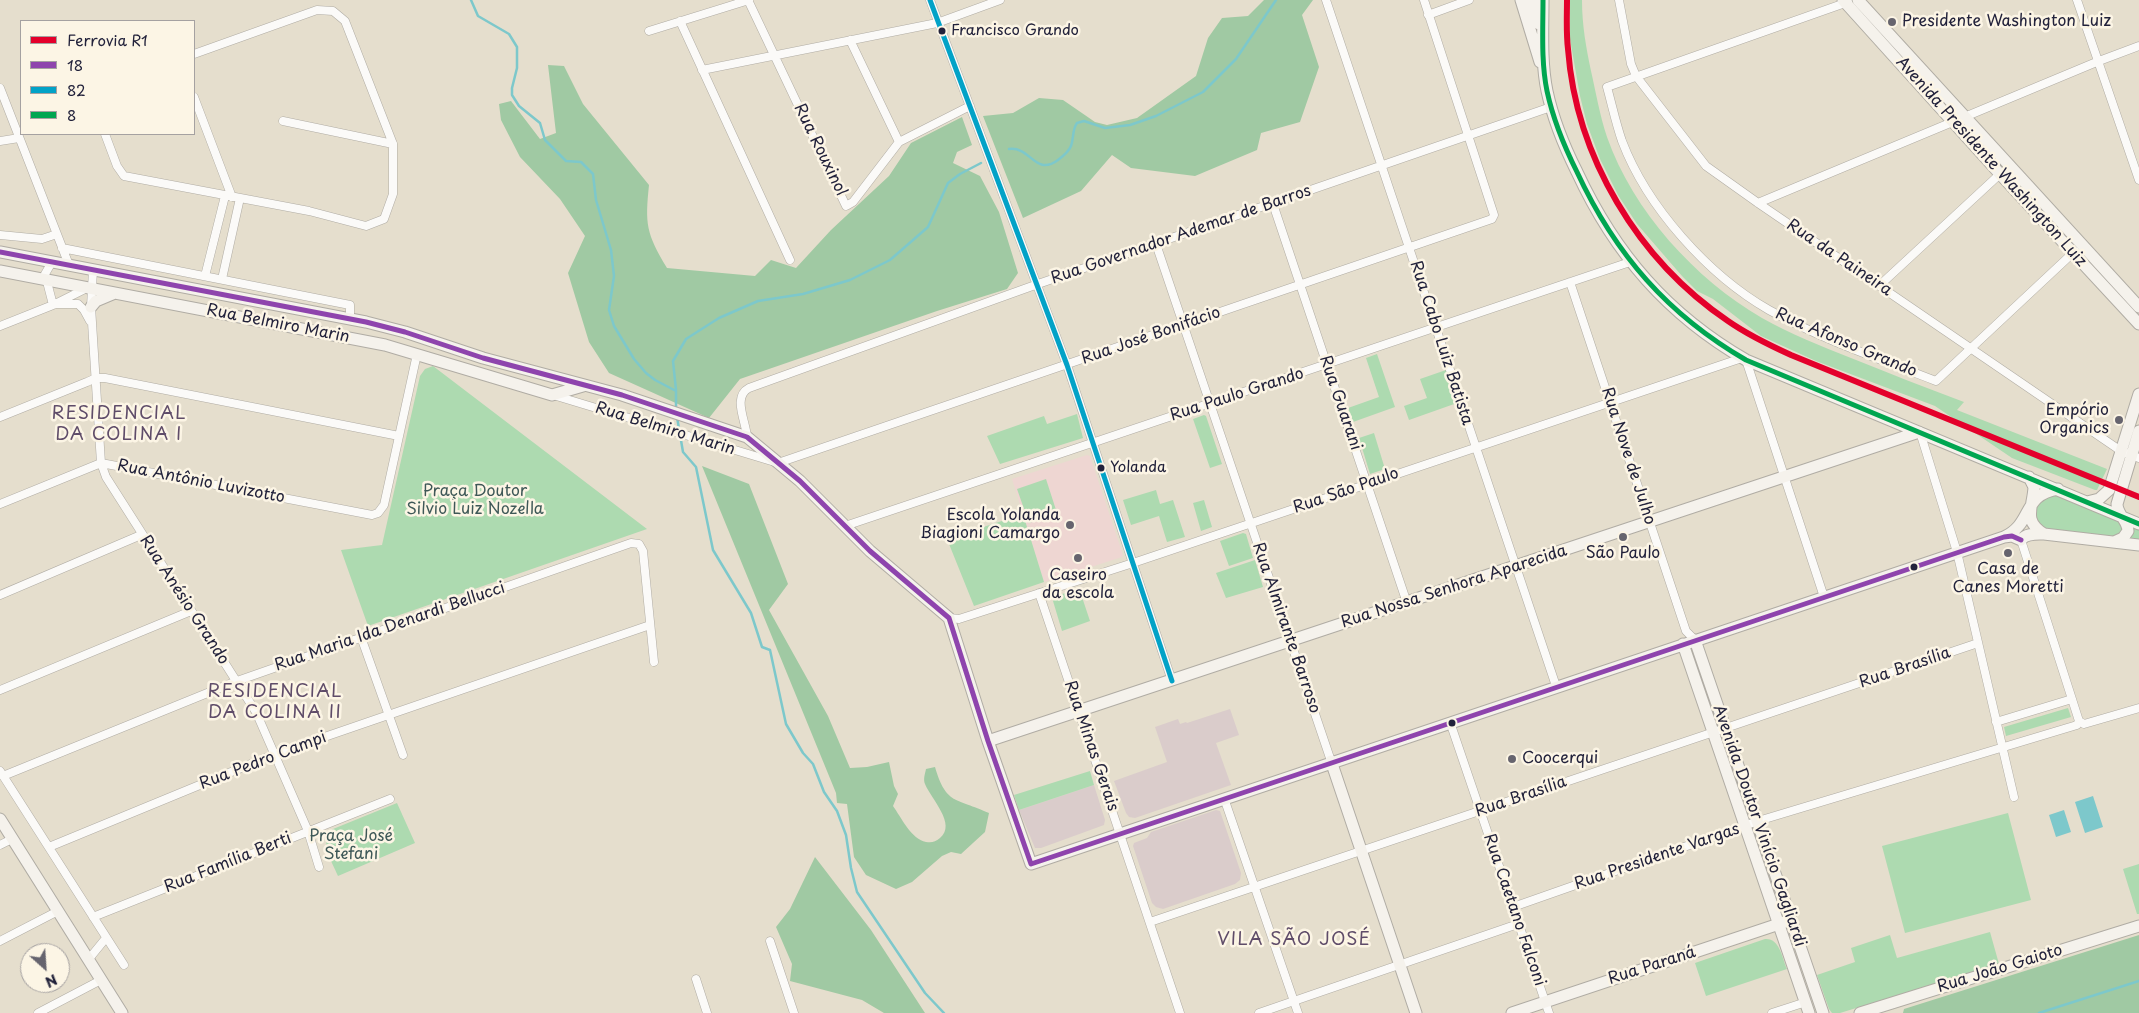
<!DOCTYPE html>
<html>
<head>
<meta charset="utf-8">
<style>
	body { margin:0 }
	#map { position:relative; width:2139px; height:1013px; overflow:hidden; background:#e5decd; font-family:"Playpen Sans",sans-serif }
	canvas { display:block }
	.legend { position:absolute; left:20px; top:20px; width:175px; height:115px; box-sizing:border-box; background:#fcf5e5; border:1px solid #a5a1a1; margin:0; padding:6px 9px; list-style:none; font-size:15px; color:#22223b }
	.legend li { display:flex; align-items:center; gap:10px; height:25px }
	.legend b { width:25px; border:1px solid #a5a1a1 }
	.north { position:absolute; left:20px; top:943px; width:50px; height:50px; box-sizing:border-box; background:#fcf5e5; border:1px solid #a5a1a1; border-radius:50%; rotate:154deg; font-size:14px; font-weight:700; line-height:20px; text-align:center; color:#22223b }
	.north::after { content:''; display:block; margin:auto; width:18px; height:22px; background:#66646e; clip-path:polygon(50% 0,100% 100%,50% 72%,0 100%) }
</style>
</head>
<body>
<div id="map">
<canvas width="2139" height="1013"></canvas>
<ul class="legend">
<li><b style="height:6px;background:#e4002b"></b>Ferrovia R1</li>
<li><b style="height:6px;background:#8e44ad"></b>18</li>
<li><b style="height:6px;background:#02a2c7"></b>82</li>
<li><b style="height:6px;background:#00a651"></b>8</li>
</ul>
<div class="north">N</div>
</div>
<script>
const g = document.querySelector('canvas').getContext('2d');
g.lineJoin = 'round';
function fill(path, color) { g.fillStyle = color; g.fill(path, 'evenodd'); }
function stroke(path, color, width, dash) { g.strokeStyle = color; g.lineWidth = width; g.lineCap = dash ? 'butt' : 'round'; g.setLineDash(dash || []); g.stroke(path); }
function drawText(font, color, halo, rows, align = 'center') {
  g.font = font + ' "Playpen Sans",sans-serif'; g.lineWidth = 5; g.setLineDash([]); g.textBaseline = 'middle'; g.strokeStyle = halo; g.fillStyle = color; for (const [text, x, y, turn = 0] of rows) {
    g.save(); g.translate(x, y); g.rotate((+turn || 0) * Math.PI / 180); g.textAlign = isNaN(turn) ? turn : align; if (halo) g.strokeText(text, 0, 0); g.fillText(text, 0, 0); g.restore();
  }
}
fill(new Path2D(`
	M1087,455L1090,456L1123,555L1122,557L1044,582L1012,479Z`), '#eed6d2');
fill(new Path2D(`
	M1230,709L1239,735L1216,743L1231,785L1135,818L1129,817L1126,813L1114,781L1167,762L1155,727L1178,719L1180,724L1186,722L1187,723Z
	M1094,785L1105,820L1104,825L1041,848H1035L1019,810Z
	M1216,810L1220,811L1241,873L1240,880L1235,884L1163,909L1156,907L1152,903L1133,846L1134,843L1147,838L1151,832Z`), '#dacccb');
fill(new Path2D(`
	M1570,0H1582C1582,25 1586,47 1591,71C1596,93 1600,116 1607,137C1633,211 1695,279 1762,318C1790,334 1821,346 1851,358C1889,373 1926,388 1964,402L1957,410L2107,469L2097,490H2095L2012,458L1935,406L1816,361L1761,336L1713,299L1697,291L1682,276L1637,224L1618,195L1600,159L1587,124L1580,96L1570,39Z
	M1377,354L1395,407L1353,422L1348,408L1379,397L1366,358Z
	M433,366L647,529L368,626L341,550L382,545L420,376L425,369Z
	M1446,370L1457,403L1409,420L1404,406L1427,398L1420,379Z
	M1077,414L1083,438L1000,464L987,436L1044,416L1047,424Z
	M1204,415L1206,416L1222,464L1210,468L1193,419Z
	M1374,433L1385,469L1370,474L1359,438Z
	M1046,479L1057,513L1029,523L1017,489Z
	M1156,490L1160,504L1173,500L1185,537L1167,542L1159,516L1131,525L1123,500Z
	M2053,493L2139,528V543L2046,530L2037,523L2034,507Z
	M1204,500L1212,527L1201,531L1193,503Z
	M1023,514L1044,582L974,606L947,539Z
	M1243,533L1246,534L1253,558L1229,566L1220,541Z
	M1255,560L1263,587L1226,598L1216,573Z
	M1079,588L1090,621L1062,631L1053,601L1057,596Z
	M2068,708L2071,717L2006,736L2004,727Z
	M1090,771L1094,785L1019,810L1014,795Z
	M397,803L415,843L338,876C332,861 318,842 333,829Z
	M2008,813L2031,900L1905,933L1882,846Z
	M2139,864V914H2137L2123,869Z
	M1990,932L1999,964L1840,1013H1832L1829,1009L1817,975L1855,962L1851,948L1890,935L1897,958Z
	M1765,939C1780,938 1782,958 1787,969L1706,996L1695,963Z`), '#addab0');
fill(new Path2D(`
	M1264,0H1313L1302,15L1319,67L1300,122L1261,133L1257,150L1195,176L1131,168L1112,155L1081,191L1023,218L983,116L1013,113L1039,98L1063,100L1095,122L1107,125L1137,118L1196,76L1208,38L1222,18L1248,16Z
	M548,65L564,66L583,104L649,185C645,224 646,233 667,268L755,276L771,260L796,268L831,230L889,176L911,143L962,117L972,145L957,152L953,163L980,176L999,212L1018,273L1007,289L937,311L740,379L709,418L609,373L589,342L568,273L585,236L560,199L520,157L501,120L499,104L511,101L540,139L556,133Z
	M702,466L749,484L788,584L769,610L828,716L850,768L867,767L889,762L894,786L898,794L893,806C901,817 911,839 926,842C932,843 935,842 940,838C957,824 931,799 925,784C923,779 925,774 926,769L935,767C946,805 956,798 989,813L985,832L961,854L951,852L942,856L912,882L896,889L866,875L854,857L847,804L837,803L836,793Z
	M815,857L871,930L925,1013H884L862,1000L790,981L792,964L776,927L790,909Z
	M2139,935V1013H1903L1904,1009Z`), '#a0c9a3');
fill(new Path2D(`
	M2093,796L2103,827L2085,833L2075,802Z
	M2064,810L2071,832L2056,837L2049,815Z`), '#7dc8cb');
stroke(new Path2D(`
	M471,0L478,16L509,34L517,47V68L512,88V95L519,106L540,123L545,140L566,161L581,162L593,174L596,200L611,250L614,276L609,310L614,326L634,359L646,373L655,380L676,391V409
	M1009,149C1031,146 1035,177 1058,160C1062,157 1069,151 1071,146C1074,138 1072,130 1077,123L1084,121L1105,128L1130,125L1156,116L1203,92L1236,59L1276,0
	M676,390L673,361L686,339L719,318L758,301L803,294L850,280L890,260L928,227L948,183L960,174L981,163
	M677,417L683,452L696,467L713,550L751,613L762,647L770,650L786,724L803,753L813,764L824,792L837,811L846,835L851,868L857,892L925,993L944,1013
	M2039,1013L2139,981`), '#7dc8cb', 2.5);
const street = new Path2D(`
	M748,0L846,206L853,202L899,142L970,106
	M930,0L1067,365L1172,681
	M1326,0L1556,686
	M1619,0L1631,64L1636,76L1706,166L1758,203L2121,451L2139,458
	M2077,0L2139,180
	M1848,2L1607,87C1612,105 1616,124 1622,141C1647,207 1708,275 1769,310C1821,339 1880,359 1936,381L2075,251
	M1428,15L1469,0
	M680,21L790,260
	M649,31L749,0
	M850,40L899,142
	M702,70L937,23L1000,0
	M0,88L69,265
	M194,97L232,197
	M283,121L393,144
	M105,134L117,166L124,176L309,211L366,226L384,219L393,194V144L345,21L333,11L317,10L194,54
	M0,141L19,138
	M1758,203L2099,61L2139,46
	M1273,204L1407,603
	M0,235L42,239L57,234
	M1156,244L1331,761
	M62,248L350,305V319
	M52,262L45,274L53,305
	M93,270L91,307L101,463L106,477L256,712L308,831L319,867
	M205,276L225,196
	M222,279L240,198
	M1570,282L1686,631L1695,640
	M1880,285L2000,174
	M58,304H78L84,310L90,321
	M0,326L53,305L87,288
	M1746,360L1824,597
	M553,395L778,463L1492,219L1494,215L1424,0
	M0,417L87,382L96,378H105L399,436
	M1920,432L1957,552L2014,797
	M747,437C746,421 732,397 749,388L1038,284L1551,107
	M0,504L101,463L372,515L378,513L384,505L417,354
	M845,526L1630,262
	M2021,540L2079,721
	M1039,593L1180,1013
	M0,595L141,535
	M949,618L959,619L1133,563L1742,358
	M361,637L403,755
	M0,690L191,611
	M2079,721L2084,724L2139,708
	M1450,722L1549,1013
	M1996,722L2072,699
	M0,771L124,965
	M3,776L237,681L631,543L639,544L643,551L654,662
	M1224,798L1298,1013
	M0,845L12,839
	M49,847L275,754L650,625
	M1513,907L1758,821L2077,725L2079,721
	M93,917L390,799
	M1150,922L1978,643
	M0,941L58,911
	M770,941L794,1013
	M88,960L106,938
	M696,979L707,1013
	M38,1013L101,980
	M1259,1013L1518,924
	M1772,1013L1806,1002`);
const secondary = new Path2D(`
	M1521,0L1540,62
	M1532,0L1539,24
	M1543,0C1543,30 1541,62 1547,91C1553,119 1564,146 1577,172C1615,254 1668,315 1746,360L2139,524
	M1843,0L2000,174L2139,324
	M1858,0L2139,307
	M0,252L366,322L405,332L483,358L622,395L747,437L800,481L870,551L949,618L988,741L1031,864L2004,537L2012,536L2021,540C2026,533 2036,534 2044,534L2139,545
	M0,271L385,345L552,395L583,386
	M91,307L96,301L115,293
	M2029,477L2034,487C2033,508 2022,520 2044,534
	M2087,502L2099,499L2109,490L2139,394
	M2004,537C2034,523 2021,495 2058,489
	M2114,542L2123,538L2128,531C2128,520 2117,515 2117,504L2139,431
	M1695,640L1823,1013
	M1683,644L1809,1013
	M988,741L1919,432
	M1331,761L1416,1013
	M0,819L122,1013
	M1512,1013L1785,922
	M1860,1013L2139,926`);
stroke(street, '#b0aca4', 9);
stroke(secondary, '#b0aca4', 13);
stroke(street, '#fbfaf8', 8);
stroke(secondary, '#f5f2ec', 11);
stroke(new Path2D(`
	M0,252L366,322L405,332L483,358L622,395L747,437L800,481L870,551L949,618L988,741L1031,864L2004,537L2012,536L2021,540`), '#8e44ad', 5);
stroke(new Path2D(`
	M930,0L1067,365L1172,681`), '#02a2c7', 5);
stroke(new Path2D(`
	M1543,0C1543,30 1541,62 1547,91C1553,119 1564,146 1577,172C1615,254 1668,315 1746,360L2139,524`), '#00a651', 5);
stroke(new Path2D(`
	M1567,0C1567,16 1566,33 1568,49C1576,157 1638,260 1728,321C1748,335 1769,345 1791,355L2139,497`), '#e4002b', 6);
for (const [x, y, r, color] of [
	[1892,22,5,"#66646e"],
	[942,31,4.5,"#22223b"],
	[2119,420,5,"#66646e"],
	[1101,468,4.5,"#22223b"],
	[1070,525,5,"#66646e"],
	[1623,537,5,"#66646e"],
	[2008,553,5,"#66646e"],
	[1078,558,5,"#66646e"],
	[1914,567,4.5,"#22223b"],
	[1452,723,4.5,"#22223b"],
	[1512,759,5,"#66646e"]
]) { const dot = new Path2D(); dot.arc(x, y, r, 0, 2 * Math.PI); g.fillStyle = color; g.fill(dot); stroke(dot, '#fcf5e5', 2); }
drawText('15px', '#22223b', '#fcf5e5', [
	["Francisco Grando",951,31],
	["Yolanda",1110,468]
], 'left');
drawText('16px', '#22223b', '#fcf5e5', [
	["Presidente Washington Luiz",1902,22,"left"],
	["Empório",2109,411,"right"],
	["Organics",2109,429,"right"],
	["Escola Yolanda",1060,516,"right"],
	["Biagioni Camargo",1060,534,"right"],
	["São Paulo",1623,554],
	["Casa de",2008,570],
	["Canes Moretti",2008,588],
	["Caseiro",1078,576],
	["da escola",1078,594],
	["Coocerqui",1522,759,"left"]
]);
drawText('16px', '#22223b', '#fcf5e5', [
	["Rua Rouxinol",820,150,64],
	["Avenida Presidente Washington Luiz",1991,162,48],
	["Rua Governador Ademar de Barros",1181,235,-19],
	["Rua da Paineira",1839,258,34],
	["Rua Belmiro Marin",278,324,11],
	["Rua José Bonifácio",1151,336,-19],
	["Rua Cabo Luiz Batista",1441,343,72],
	["Rua Afonso Grando",1846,343,23],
	["Rua Paulo Grando",1237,395,-18],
	["Rua Guarani",1340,403,71],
	["Rua Belmiro Marin",665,429,17],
	["Rua Nove de Julho",1628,456,72],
	["Rua Antônio Luvizotto",201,482,11],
	["Rua São Paulo",1346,491,-19],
	["Rua Nossa Senhora Aparecida",1454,587,-18],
	["Rua Anésio Grando",184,600,57],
	["Rua Maria Ida Denardi Bellucci",390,627,-19],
	["Rua Almirante Barroso",1286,628,71],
	["Rua Brasília",1905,668,-19],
	["Rua Minas Gerais",1091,746,71],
	["Rua Pedro Campi",263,761,-21],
	["Rua Brasília",1521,797,-19],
	["Avenida Doutor Vinício Gagliardi",1759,826,71],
	["Rua Presidente Vargas",1657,857,-19],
	["Rua Família Berti",228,863,-22],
	["Rua Caetano Falconi",1514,910,71],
	["Rua Paraná",1652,966,-18],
	["Rua João Gaioto",2000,969,-17]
]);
drawText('16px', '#3e5857', '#fcf5e5', [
	["Praça Doutor",475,492],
	["Silvio Luiz Nozella",475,510],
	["Praça José",351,837],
	["Stefani",351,855]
]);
g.letterSpacing = '1px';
drawText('18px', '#5f4c69', '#fcf5e5', [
	["RESIDENCIAL",119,414],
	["DA COLINA I",119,435],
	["RESIDENCIAL",275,692],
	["DA COLINA II",275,713],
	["VILA SÃO JOSÉ",1294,940]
]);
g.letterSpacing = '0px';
</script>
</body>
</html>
